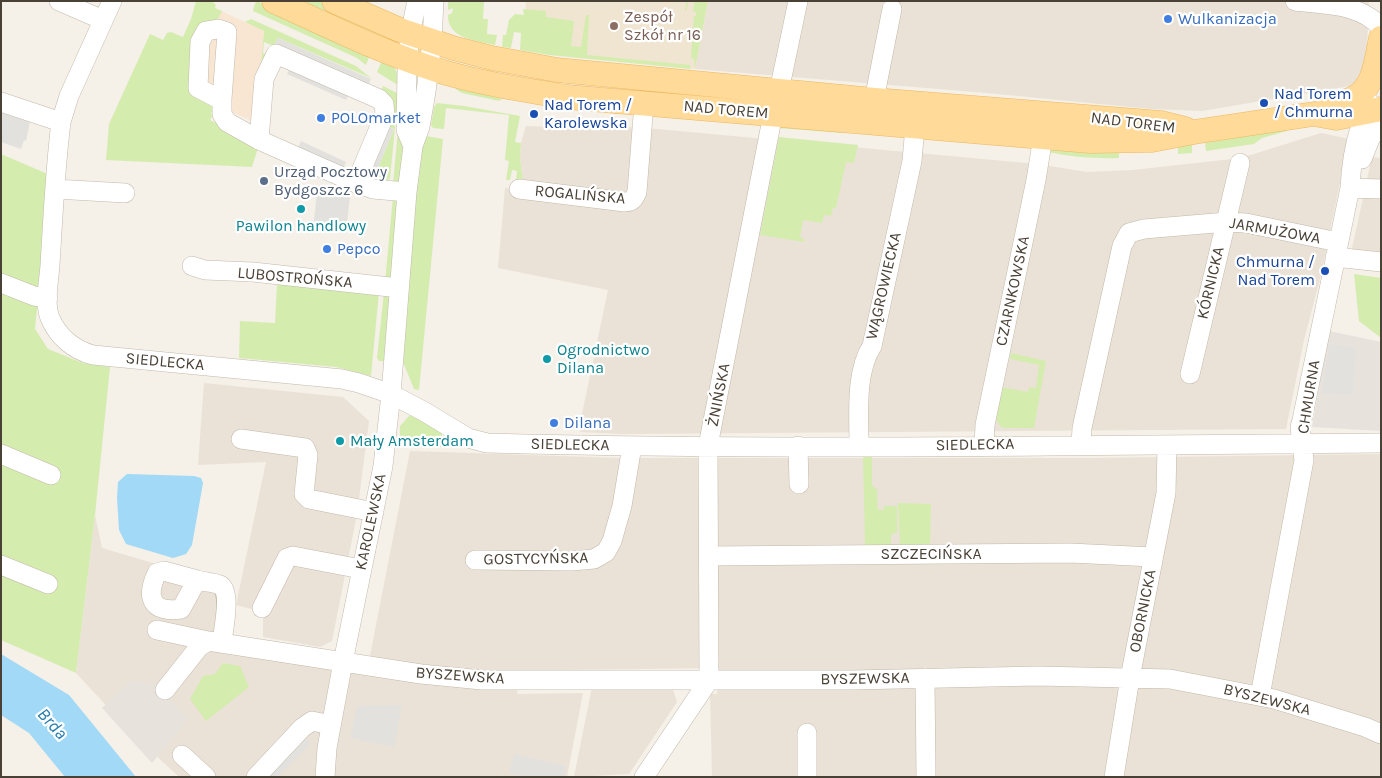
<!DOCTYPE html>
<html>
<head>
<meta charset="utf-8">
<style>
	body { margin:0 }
	#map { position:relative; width:1382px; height:778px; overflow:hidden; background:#f5f0e8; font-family:Karla,sans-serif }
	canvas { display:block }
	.frame { position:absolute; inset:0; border:2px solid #4a4136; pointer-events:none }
</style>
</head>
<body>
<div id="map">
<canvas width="1382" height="778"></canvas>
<div class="frame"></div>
</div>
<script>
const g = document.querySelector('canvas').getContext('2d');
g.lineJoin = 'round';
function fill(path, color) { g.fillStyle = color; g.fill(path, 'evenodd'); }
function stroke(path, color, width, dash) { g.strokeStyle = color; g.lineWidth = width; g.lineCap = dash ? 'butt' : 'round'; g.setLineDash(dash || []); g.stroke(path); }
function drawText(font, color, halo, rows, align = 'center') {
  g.font = font + ' Karla,sans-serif'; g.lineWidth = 4.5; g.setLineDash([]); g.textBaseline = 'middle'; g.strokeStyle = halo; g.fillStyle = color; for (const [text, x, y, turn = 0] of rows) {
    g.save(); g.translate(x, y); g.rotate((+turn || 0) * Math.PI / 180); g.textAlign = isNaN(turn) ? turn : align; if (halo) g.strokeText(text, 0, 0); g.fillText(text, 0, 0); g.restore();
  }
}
fill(new Path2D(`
	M708,1H1369L1367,47L1362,80L1350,86L1202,111L1151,109L987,93L695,69Z
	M526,126L578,128L635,127L1037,164L1087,172L1133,170L1241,158L1321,133L1349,139L1321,275L1304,340L1286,429L622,434L580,432L582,414L608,290L498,268L505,188L519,189L523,181L520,158L521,143Z
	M1372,157L1381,158V259L1352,256V248Z
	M204,383L343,397L369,421L357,514L332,641L320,647L263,637V612L236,605L266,462L198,465Z
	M410,451L619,458H1093L1381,454V777H712L710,694H717L719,668L568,670L569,680L368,666Z
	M95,515L102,548L228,585L212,647L518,688L517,694L583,693L567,777H179L132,733L76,673Z
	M592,687H672L677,702L629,774L574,777Z`), '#eae2d6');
fill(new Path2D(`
	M202,2L264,31L257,123L214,104L212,101L195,35Z`), '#f8e6d3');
fill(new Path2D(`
	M1329,331L1381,342V431L1312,427Z
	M131,681L151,682L189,718L152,763L102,708Z`), '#e8e2dd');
fill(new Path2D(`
	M526,1H708L695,69L524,51Z`), '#efe5d1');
fill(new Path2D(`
	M196,1H212L216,5L215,8L222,11L216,23L195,35L212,101L213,110L211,114L213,115L210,120L256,142L258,148L252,167L106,160L109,124L150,34L163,40L167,33L171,32L183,37L191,19Z
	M303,1H319L380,29L379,35Z
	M448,1H484L483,19H488L487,34L497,35L495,45C478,41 447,39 448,15L452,13L453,8L448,10Z
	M687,1H708L695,69L694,59L691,58L694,16H696V12H693L694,2H688L687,10H685Z
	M256,2H259L371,52L366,65L357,58L253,11L254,6Z
	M523,9L546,11V17L574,21L571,46L581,47L586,15H589L587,55L690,65L691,69L549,55L520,50L521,33L514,32L511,48L502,47L503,35H506L509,20L515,14L524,15Z
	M251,19L356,66L371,78L278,38L274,46L264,42L263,53L270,56L260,79L264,31L245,22Z
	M383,58C395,66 399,73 401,87L377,72Z
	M383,86L397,93L398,97L390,178L388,180L374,178L369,174L371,171L376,173L394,129L387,126L380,93Z
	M455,87L502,99L499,101L462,93L457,90Z
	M401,97L402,99L403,173L399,181L393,184Z
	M437,103L464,106L520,116L515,142L521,143L520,158L523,181L516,180L517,171L512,170L510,180H506L509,161L505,160L509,115L446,108L444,129L433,128L431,125L434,107Z
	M782,124L843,129V133L778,128Z
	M1286,129L1287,131L1262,138L1254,144L1206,151L1205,143Z
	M426,136L443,139L419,390L414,389L403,362L399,361L405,280L422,141Z
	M779,137L858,145L854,163L846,162L836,208H833L831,216L824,215L822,223L803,220L800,237L804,239V242L760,235Z
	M1192,144V153L1178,154V147Z
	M1047,148H1119V158C1095,159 1072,157 1048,152Z
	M1,154L50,175L35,329L48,349L83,363L110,367L95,515L76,673L1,640Z
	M393,197L399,200L392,278L385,282Z
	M1354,274L1381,278V338L1359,321Z
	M277,284L379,292L371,376L336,367L239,358L240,321L275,323Z
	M384,292L390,294L386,361H379L377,358Z
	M1011,353L1046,361L1034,428H1003C990,419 998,400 1001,387L1028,392L1029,387L1036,388L1039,365L1010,359Z
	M410,415L426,422L442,433L441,447H400V426Z
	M863,456H872V485L878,491L877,492L878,510H884V506H897V532L891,535V545H865Z
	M898,503L931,504L930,545H900Z
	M223,663L240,666L249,687L206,721L190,699L203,676L215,674Z`), '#d5ecaf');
fill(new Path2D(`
	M278,38L371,79L367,87L274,46Z
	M291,66L350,92L346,100L287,74Z
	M1,112L30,122L26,141L24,140L21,149L1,142Z
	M388,127L394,129L376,173L370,171Z
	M301,141L346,162L342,172L297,150Z
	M317,193L350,196L346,232L313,228Z
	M1329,344L1356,348L1353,395L1322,394Z
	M402,705L394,747L350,738L357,706Z
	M306,738L311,743L278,777H267Z
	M514,754L566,766L564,777H525L509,773Z`), '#e3e1dd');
fill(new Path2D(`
	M127,474L194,476L201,478L203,483L192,545L186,554L173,558L126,544L119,530L117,498L118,482Z
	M1,654L69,695L136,777H65L29,733L1,715Z`), '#a1d9f6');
const minor = new Path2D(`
	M59,1L103,20
	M1295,1C1325,5 1359,3 1381,27
	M779,91L798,1
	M222,99H219L198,88L200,42L206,31L218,29L227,32L222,99V114L227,122L259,140L356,183L373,189L407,192
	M874,100L892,9
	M1,102L61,122C55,170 53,217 50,265C49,281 44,303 50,318C58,337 74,350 93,355L342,379L359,383L391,394L425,412L468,438L487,443C785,451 1083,445 1381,443
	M61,122L69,96L112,1
	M259,140L264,79L276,54L379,99L384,104L385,114L356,183
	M413,146L406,130L407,71L410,34L417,1
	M1362,159L1370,139L1381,121
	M1350,188L1381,189
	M55,189L125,193
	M519,189L625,202C632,202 634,199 637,192L644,103
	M1335,257L1381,262
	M192,266L205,270L253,272L399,288
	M1,283L34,296L48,298
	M1190,374L1240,163
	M241,439L305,448L308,455L304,494L309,499L374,512
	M1081,444L1082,428L1122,246L1129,233L1144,229L1227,222L1246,223L1338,242
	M984,445L985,425L1036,180L1043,137
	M798,446L799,484
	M859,446C859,415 855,372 872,346L912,161L915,126
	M1,454L51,475
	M709,556L1070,553L1153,557
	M475,560L572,561L594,559L606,552L612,541L622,506L632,446
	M1,565L48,584
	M197,580L164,571L157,573C145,598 152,613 181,609L197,580C204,582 214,582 220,585C232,592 223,631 222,642
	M262,608L287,558L293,556L361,569
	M157,630L208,641
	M925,678L926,777
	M165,690L199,647L208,641L421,674L482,680H852L1038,676L1170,679L1274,699L1365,727L1381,734
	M1260,696L1304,460L1300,427L1302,420L1350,188C1351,168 1354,147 1360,128C1363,119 1367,111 1369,102
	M807,733V777
	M182,755L206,777
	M256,777L302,728L312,721L331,725
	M325,777L327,748L343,662L383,466L391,394L407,192L413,146L420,127L426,92L432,41L434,1
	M644,777L709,680L708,446L773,114
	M1114,777L1130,678L1166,493L1167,445`);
const major = new Path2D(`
	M274,1C329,26 385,54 443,72C484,84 526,90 567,97L1090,141L1152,140L1194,132L1314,114L1336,118L1381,109
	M334,1L400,30L453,48L492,58L557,70L874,100L1161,123L1185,129
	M1326,108C1334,103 1343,103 1352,99C1375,89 1376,60 1381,38`);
stroke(minor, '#c2b8aa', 20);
stroke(major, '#edb85f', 25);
stroke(minor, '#fff', 19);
stroke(major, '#ffda98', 24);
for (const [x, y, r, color] of [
	[1168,19,5,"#3f7fe0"],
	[614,26,5,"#8d6e63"],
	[1264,103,5,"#1a4fb4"],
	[534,114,5,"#1a4fb4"],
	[321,118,5,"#3f7fe0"],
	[264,181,5,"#5c6f8a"],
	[301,209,5,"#0f9aa8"],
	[327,249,5,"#3f7fe0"],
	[1325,271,5,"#1a4fb4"],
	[547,359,5,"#0f9aa8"],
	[554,423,5,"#3f7fe0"],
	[340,441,5,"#0f9aa8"]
]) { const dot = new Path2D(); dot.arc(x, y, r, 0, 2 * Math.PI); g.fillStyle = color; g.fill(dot); stroke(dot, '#fff', 2); }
drawText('16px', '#785e54', '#fff', [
	["Zespół",624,17],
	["Szkół nr 16",624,35]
], 'left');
drawText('16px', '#366cbe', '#fff', [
	["Wulkanizacja",1178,19],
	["POLOmarket",331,118],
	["Pepco",337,249],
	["Dilana",564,423]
], 'left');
drawText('16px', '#164399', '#fff', [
	["Nad Torem",1274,94],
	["/ Chmurna",1274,112],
	["Nad Torem /",544,105],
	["Karolewska",544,123],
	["Chmurna /",1315,262,"right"],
	["Nad Torem",1315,280,"right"]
], 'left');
drawText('16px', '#4a4136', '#fff', [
	["NAD TOREM",726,110,5],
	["NAD TOREM",1133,123,7],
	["ROGALIŃSKA",580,195,5],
	["JARMUŻOWA",1275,231,10],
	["LUBOSTROŃSKA",295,278,5],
	["KÓRNICKA",1211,283,-77],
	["WĄGROWIECKA",884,286,-77],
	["CZARNKOWSKA",1013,291,-78],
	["SIEDLECKA",165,362,5],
	["ŻNIŃSKA",719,395,-79],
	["CHMURNA",1309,397,-81],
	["SIEDLECKA",570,445,1],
	["SIEDLECKA",975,445,-1],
	["KAROLEWSKA",371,522,-78],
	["SZCZECIŃSKA",931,554],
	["GOSTYCYŃSKA",536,559,-1],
	["OBORNICKA",1143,611,-79],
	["BYSZEWSKA",460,676,4],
	["BYSZEWSKA",865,679,-1],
	["BYSZEWSKA",1267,700,14]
]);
drawText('16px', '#4e5e75', '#fff', [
	["Urząd Pocztowy",274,172],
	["Bydgoszcz 6",274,190]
], 'left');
drawText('16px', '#0d838f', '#fff', [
	["Pawilon handlowy",301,226,"center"],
	["Ogrodnictwo",557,350],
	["Dilana",557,368],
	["Mały Amsterdam",350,441]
], 'left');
drawText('italic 18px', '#247dad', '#fff', [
	["Brda",52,724,48]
]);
</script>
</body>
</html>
